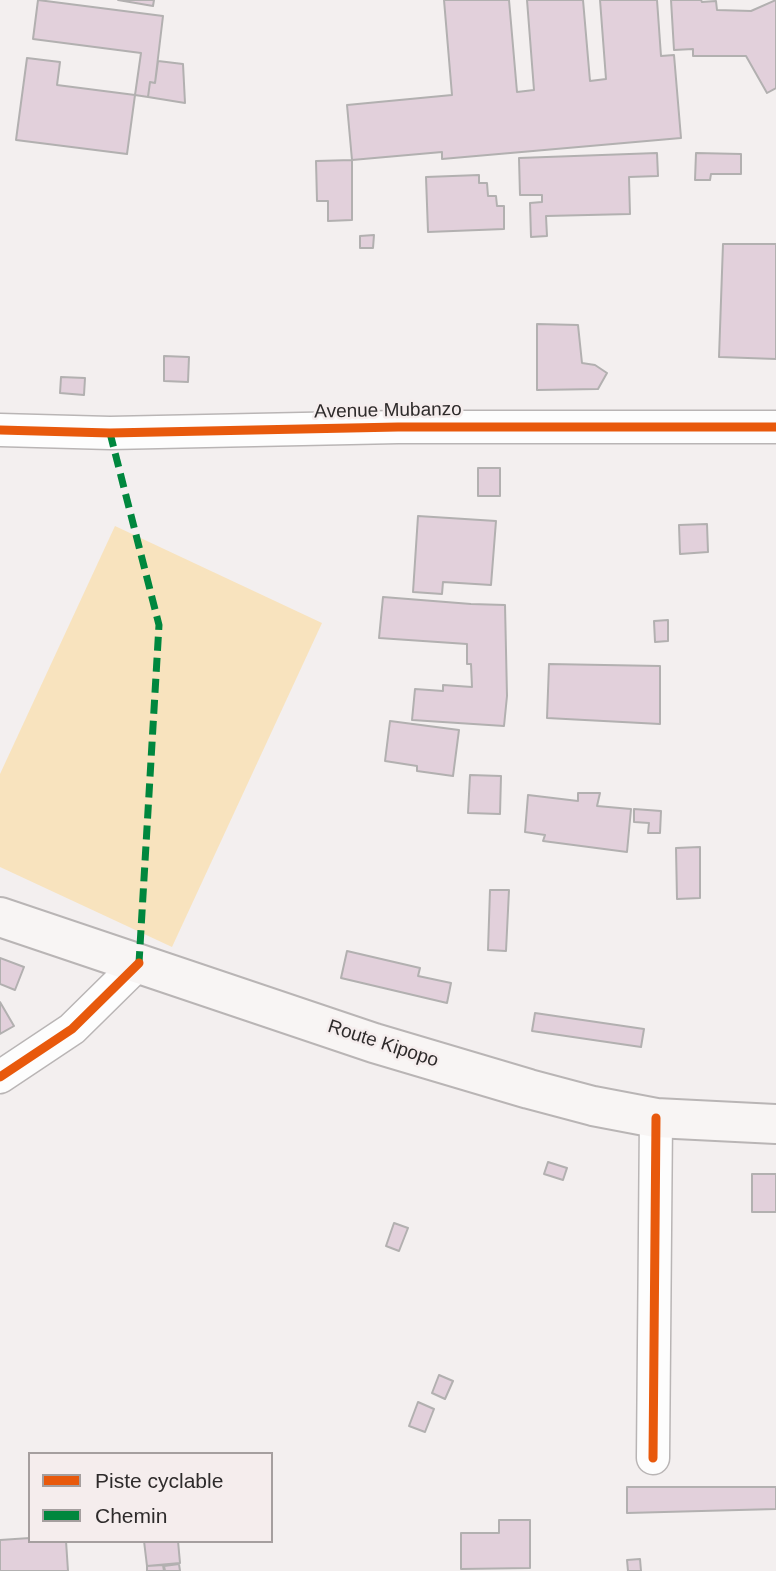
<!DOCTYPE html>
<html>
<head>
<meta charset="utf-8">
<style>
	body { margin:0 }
	#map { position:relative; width:776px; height:1571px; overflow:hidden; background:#f3efef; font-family:Helvetica,sans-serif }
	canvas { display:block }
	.legend { position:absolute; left:28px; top:1452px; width:245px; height:91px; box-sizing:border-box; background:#f5eded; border:2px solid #a59f9f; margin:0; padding:9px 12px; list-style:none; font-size:21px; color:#2e2b2b }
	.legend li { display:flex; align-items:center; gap:14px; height:35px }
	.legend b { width:35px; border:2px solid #a59f9f }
</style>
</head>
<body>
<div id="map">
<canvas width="776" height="1571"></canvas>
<ul class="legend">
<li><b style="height:9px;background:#e8590c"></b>Piste cyclable</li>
<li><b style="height:9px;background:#00873e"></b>Chemin</li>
</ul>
</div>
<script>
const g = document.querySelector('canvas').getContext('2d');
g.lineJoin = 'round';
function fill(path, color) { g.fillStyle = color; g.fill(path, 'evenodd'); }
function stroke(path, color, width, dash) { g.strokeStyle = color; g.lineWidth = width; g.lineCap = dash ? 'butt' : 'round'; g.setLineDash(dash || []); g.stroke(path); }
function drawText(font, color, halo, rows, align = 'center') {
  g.font = font + ' Helvetica,sans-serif'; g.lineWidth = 5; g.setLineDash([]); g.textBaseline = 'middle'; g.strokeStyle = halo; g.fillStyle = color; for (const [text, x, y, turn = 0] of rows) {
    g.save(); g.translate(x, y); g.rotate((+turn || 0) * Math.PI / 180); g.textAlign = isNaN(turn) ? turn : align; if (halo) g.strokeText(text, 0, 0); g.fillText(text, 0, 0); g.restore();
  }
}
fill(new Path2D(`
	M115,526L322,623L172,947L0,867V774Z`), '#f8e3be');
const building = new Path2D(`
	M38,0L163,16L155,83L150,82L148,97L135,95L141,53L33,39Z
	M118,0H154L153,6Z
	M444,0H509L517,92L534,90L527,0H583L590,81L606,79L600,0H657L661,56L674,55L681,138L442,159V152L352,160L347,105L452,95Z
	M671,0H701L702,2L716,1L717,10L751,11L776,0V88L767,93L746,56H693V49L674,50Z
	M27,58L60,62L57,85L135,95L127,154L16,140Z
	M158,61L183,64L185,103L148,97L150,82L155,83Z
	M657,153L658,176L629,177L630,214L546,216L547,236L531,237L530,203L542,202V195H520L519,158Z
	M696,153L741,154V174H711L710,180H695Z
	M352,160V220L328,221V201H317L316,161Z
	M479,175V183H487L488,196H496L497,206H504V229L428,232L426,177Z
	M374,235L373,248H360V236Z
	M723,244H776V359L719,357Z
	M537,324L578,325L582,363L595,365L607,373L598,389L537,390Z
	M164,356L189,357L188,382L164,381Z
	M61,377L85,378L84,395L60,393Z
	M478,468H500V496H478Z
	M418,516L496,521L491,585L443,582L442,594L413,592Z
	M707,524L708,552L680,554L679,525Z
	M383,597L471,604L505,605L507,696L504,726L412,720L415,689L443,691V685L472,687L471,664H467V644L379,638Z
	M668,620V641L655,642L654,621Z
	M549,664L660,666V724L547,718Z
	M390,721L459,730L453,776L417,771V766L385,761Z
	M470,775L501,776L500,814L468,813Z
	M578,793H600L597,806L631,809L627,852L543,841L545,835L525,832L528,795L578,801Z
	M634,809L661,811L660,833H648L649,823L634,822Z
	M700,847V898L677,899L676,848Z
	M490,890H509L506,951L488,950Z
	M347,951L420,968L418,976L451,983L447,1003L341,978Z
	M0,958L24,967L15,990L0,984Z
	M0,1002L14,1026L0,1034Z
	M535,1013L644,1029L641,1047L532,1031Z
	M548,1162L567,1168L563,1180L544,1174Z
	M752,1174H776V1212H752Z
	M394,1223L408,1228L399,1251L386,1246Z
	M439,1375L453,1381L445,1399L432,1393Z
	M418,1402L434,1409L425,1432L409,1426Z
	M627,1487H776V1509L627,1513Z
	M499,1520H530V1568L461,1569V1533H499Z
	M30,1538V1541H66L68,1571H0V1540Z
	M144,1541H178L180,1563L147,1566Z
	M640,1559L641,1571H628L627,1560Z
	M179,1564L180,1571H165L164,1566Z
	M163,1565L164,1571H147V1566Z`);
fill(building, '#e2d0db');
stroke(building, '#b2b0b0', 2);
const street = new Path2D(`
	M0,430L110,433L398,427H776
	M0,1077L72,1029L139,963
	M653,1458L656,1118`);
const secondary = new Path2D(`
	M0,917L374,1043L529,1089L593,1106L656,1118L776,1124`);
stroke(street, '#b9b5b5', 35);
stroke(secondary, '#b9b5b5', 42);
stroke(street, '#fdfdfd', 32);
stroke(secondary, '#f8f5f4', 38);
stroke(new Path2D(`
	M110,433L159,625L139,963`), '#00873e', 7, [14, 7]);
stroke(new Path2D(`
	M0,430L110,433L398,427H776
	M0,1077L72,1029L139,963
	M653,1458L656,1118`), '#e8590c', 9);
drawText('19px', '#2e2b2b', '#f5eded', [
	["Avenue Mubanzo",388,411,-1],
	["Route Kipopo",383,1044,18]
]);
</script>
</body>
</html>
